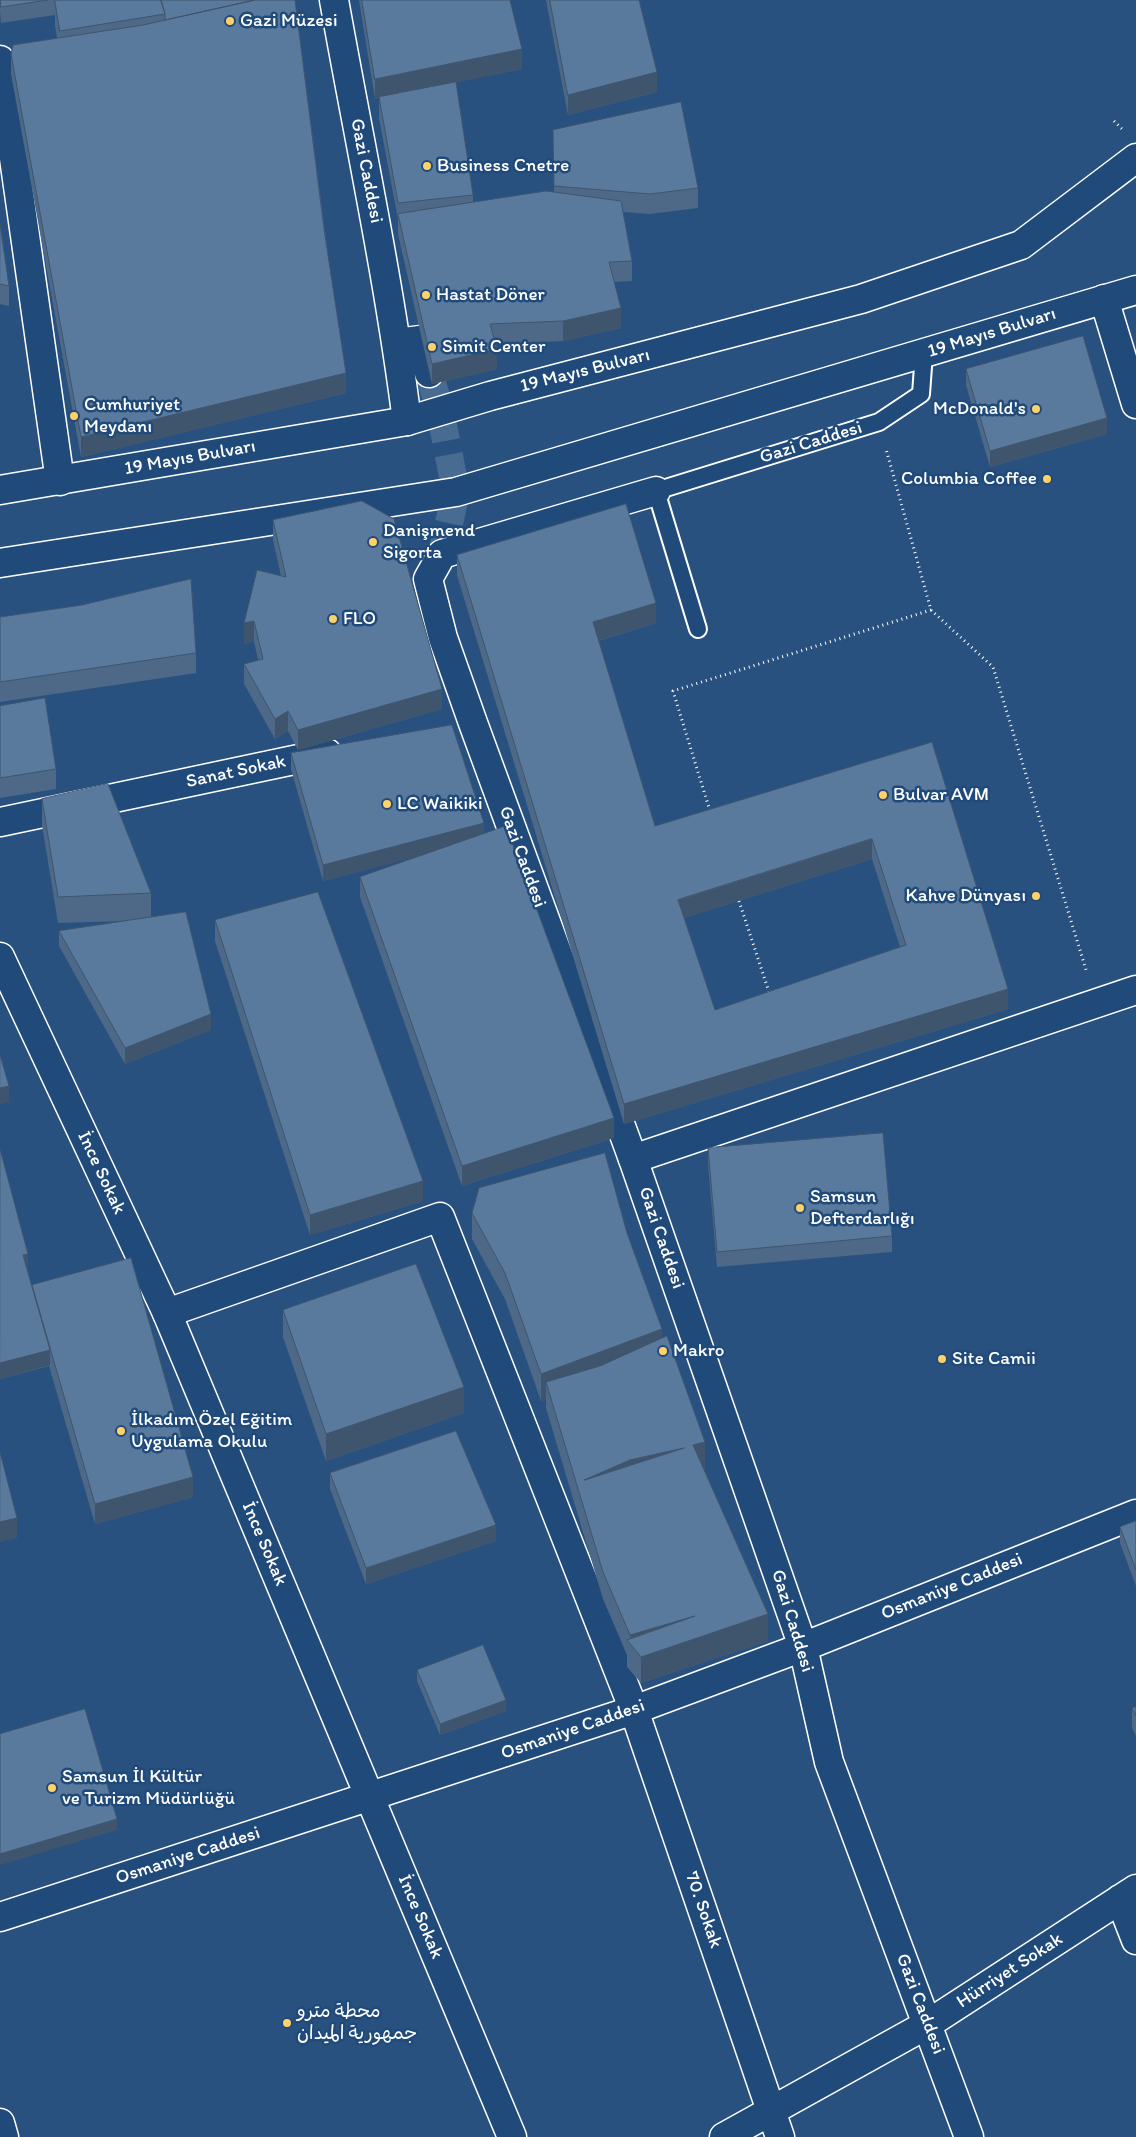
<!DOCTYPE html>
<html>
<head>
<meta charset="utf-8">
<style>
	body { margin:0 }
	canvas { display:block; background:#28517f }
</style>
</head>
<body>
<canvas width="1136" height="2137"></canvas>
<script>
const g = document.querySelector('canvas').getContext('2d');
g.lineJoin = 'round';
function stroke(path, color, width, dash) { g.strokeStyle = color; g.lineWidth = width; g.lineCap = dash ? 'butt' : 'round'; g.setLineDash(dash || []); g.stroke(path); }
function fill(path, color) { g.fillStyle = color; g.fill(path, 'evenodd'); }
function drawText(font, color, halo, rows, align = 'center') {
  g.font = font + ' Itim,"Playpen Sans Arabic",sans-serif'; g.lineWidth = 5; g.setLineDash([]); g.textBaseline = 'middle'; g.strokeStyle = halo; g.fillStyle = color; for (const [text, x, y, turn = 0] of rows) {
    g.save(); g.translate(x, y); g.rotate((+turn || 0) * Math.PI / 180); g.textAlign = isNaN(turn) ? turn : align; if (halo) g.strokeText(text, 0, 0); g.fillText(text, 0, 0); g.restore();
  }
}
stroke(new Path2D(`
	M429,373L440,410L456,492L442,554`), '#486b92', 28, [28, 14]);
const lane = new Path2D(`
	M698,629L656,491L879,422L921,394L924,353`);
const street = new Path2D(`
	M334,0C359,140 389,279 407,421
	M0,60L60,481
	M1104,299L1136,404
	M397,343L420,340L429,373
	M656,491L442,554L428,579L443,638L473,723L633,1159L1136,990
	M0,822L327,753
	M167,1313L440,1217L634,1710L780,2137
	M1120,1899L1136,1940
	M0,2123L4,2137
	M724,2137L928,2024L1136,1889`);
const secondary = new Path2D(`
	M0,957L167,1313L512,2137
	M633,1159L803,1647L829,1762L969,2137
	M0,1917L634,1710L803,1647L1136,1514`);
const primary = new Path2D(`
	M0,490L407,421L490,396L861,299L1021,245L1136,158
	M0,563L456,492L1136,290`);
stroke(lane, '#fff', 20);
stroke(street, '#fff', 31);
stroke(secondary, '#fff', 31);
stroke(primary, '#fff', 31);
stroke(new Path2D(`
	M1114,121L1122,129
	M931,610L993,667L1087,973
	M710,811L673,691L931,610L886,449
	M739,901L770,995`), '#fff', 3, [1, 4]);
stroke(lane, '#1f4a7a', 16);
stroke(street, '#1f4a7a', 28);
stroke(secondary, '#1f4a7a', 28);
stroke(primary, '#1f4a7a', 28);
fill(new Path2D(`
	M0,0H295L346,393L81,457L11,74V54L57,38L55,25V15L1,23L0,11Z
	M359,0H510L522,69L451,83L473,195V202L554,192L553,130L698,188V208L650,214L623,212L632,261V281L614,282L621,328L563,341L495,344L497,369L432,384L398,234V219L379,118V98L375,99Z
	M546,0H639L657,92L568,115Z
	M0,224L9,286V306L0,304Z
	M966,369L1107,434L990,467L966,385Z
	M273,520L442,709L298,750L288,731L275,739L244,684V664L258,660L254,641L244,644V623L281,576L273,540Z
	M457,555L656,623L598,641L655,826L932,742L1008,1009L624,1124L457,575ZM872,859L900,947L715,1010L684,918Z
	M0,617L196,653V673L0,702Z
	M0,706L56,769V789L0,798Z
	M291,753L484,834L614,1138L462,1186L360,897V877L429,853L323,881L291,769Z
	M42,799L151,893V917L211,1030L125,1064L59,946V931L126,921L58,923L42,825Z
	M215,920L423,1201L310,1235L215,941Z
	M708,1148L892,1236V1252L717,1267L708,1164Z
	M0,1149L28,1270H27L32,1289V1285L193,1497L95,1524L49,1366L0,1379Z
	M472,1213L627,1233L705,1469H704L768,1641L641,1683L627,1667V1655L603,1599L546,1408V1399L541,1401L505,1299L472,1239Z
	M283,1310L464,1413L326,1461L283,1337Z
	M330,1473L496,1541L366,1584L330,1489Z
	M1136,1521V1586L1120,1543V1527Z
	M417,1670L506,1711L440,1735L417,1681Z
	M1136,1707V1736L1132,1728V1708Z`), '#4d6987');
fill(new Path2D(`
	M522,49V69L375,99V79Z
	M657,72V92L568,115V95Z
	M621,308V328L563,341V321Z
	M497,349V369L432,384V364Z
	M346,373V393L81,457V437Z
	M1107,418V434L990,467V451Z
	M656,603V623L593,642V622Z
	M254,621V641L244,644V623Z
	M442,689V709L298,750V730Z
	M288,711V731L275,739V719Z
	M484,823V839L323,881V865Z
	M872,839V859L678,920V900Z
	M1008,989V1009L624,1124V1104Z
	M211,1014V1030L125,1064V1048Z
	M9,1086V1102L0,1104V1088Z
	M614,1118V1138L462,1186V1166Z
	M423,1181V1201L310,1235V1215Z
	M28,1254V1270L23,1271V1255Z
	M662,1329V1356L546,1382V1399L541,1401V1374Z
	M50,1350V1365L0,1379V1363Z
	M464,1387V1413L326,1461V1434Z
	M705,1442V1469L693,1472V1445Z
	M684,1448L584,1506V1480L630,1460Z
	M193,1477V1497L95,1524V1504Z
	M17,1518V1538L0,1542V1522Z
	M496,1525V1541L366,1584V1568Z
	M768,1614V1641L641,1683V1657L630,1644V1635L695,1616Z
	M506,1700V1711L440,1735V1724Z
	M117,1819V1830L0,1865V1854Z`), '#3f556e');
const building = new Path2D(`
	M1,0H48L1,7Z
	M55,0H161L165,14L60,31Z
	M161,0H255L165,20V14Z
	M255,0H295L324,229L346,373L81,437L11,54L13,45L143,25Z
	M362,0H510L522,49L375,79Z
	M550,0H639L657,72L568,95Z
	M456,82L473,195L398,203L379,97Z
	M681,102L698,188L650,194L554,186L553,130Z
	M546,191L621,201L632,261L609,262L621,308L563,321L490,324L497,349L432,364L398,214Z
	M0,224L9,286L0,284Z
	M1083,336L1107,418L990,451L966,369Z
	M362,501L394,519L442,689L298,730L288,711L275,719L244,664L263,659L254,621L244,623L257,570L286,577L273,520Z
	M626,504L656,603L593,622L655,826L932,742L1008,989L624,1104L457,555ZM872,839L906,945L715,1010L678,900Z
	M191,579L196,653L0,682V617L82,605Z
	M45,698L56,769L0,778V706Z
	M452,725L484,823L323,865L291,753Z
	M108,784L151,893L58,897L42,799Z
	M506,826L614,1118L462,1166L360,877Z
	M318,892L423,1181L310,1215L215,920Z
	M186,912L211,1014L125,1048L59,931Z
	M0,1055L9,1086L0,1088Z
	M883,1133L892,1236L717,1252L708,1148Z
	M0,1149L28,1254L23,1255L50,1350L0,1363Z
	M605,1153L627,1233L662,1329L541,1374L505,1273L472,1213L479,1188Z
	M131,1258L193,1477L95,1504L32,1285Z
	M416,1264L464,1387L326,1434L283,1310Z
	M667,1336L705,1442L693,1445L768,1614L641,1657L627,1640L695,1616L630,1635L603,1572L546,1382L600,1366ZM684,1448L585,1480H584L630,1460Z
	M456,1431L496,1525L366,1568L330,1473Z
	M0,1452L17,1518L0,1522Z
	M1136,1521V1570L1120,1527Z
	M483,1645L506,1700L440,1724L417,1670Z
	M1136,1707V1716L1132,1708Z
	M85,1709L117,1819L0,1854V1734Z`);
fill(building, '#5a7a9d');
stroke(building, '#3f556e', 1);
for (const [x, y, r, color] of [
	[230,21,5,"#ffd166"],
	[427,166,5,"#ffd166"],
	[426,295,5,"#ffd166"],
	[432,347,5,"#ffd166"],
	[1036,409,5,"#ffd166"],
	[74,416,5,"#ffd166"],
	[1047,479,5,"#ffd166"],
	[373,542,5,"#ffd166"],
	[333,619,5,"#ffd166"],
	[883,795,5,"#ffd166"],
	[387,804,5,"#ffd166"],
	[1036,896,5,"#ffd166"],
	[800,1208,5,"#ffd166"],
	[663,1351,5,"#ffd166"],
	[942,1359,5,"#ffd166"],
	[121,1431,5,"#ffd166"],
	[52,1788,5,"#ffd166"],
	[287,2023,5,"#ffd166"]
]) { const dot = new Path2D(); dot.arc(x, y, r, 0, 2 * Math.PI); g.fillStyle = color; g.fill(dot); stroke(dot, '#1f4a7a', 2); }
drawText('19px', '#fff', '#1f4a7a', [
	["Gazi Müzesi",240,21],
	["Business Cnetre",437,166],
	["Hastat Döner",436,295],
	["Simit Center",442,347],
	["Cumhuriyet",84,405],
	["Meydanı",84,427],
	["McDonald's",1026,409,"right"],
	["Columbia Coffee",1037,479,"right"],
	["Danişmend",383,531],
	["Sigorta",383,553],
	["FLO",343,619],
	["Bulvar AVM",893,795],
	["LC Waikiki",397,804],
	["Kahve Dünyası",1026,896,"right"],
	["Samsun",810,1197],
	["Defterdarlığı",810,1219],
	["Makro",673,1351],
	["Site Camii",952,1359],
	["İlkadım Özel Eğitim",131,1420],
	["Uygulama Okulu",131,1442],
	["Samsun İl Kültür",62,1777],
	["ve Turizm Müdürlüğü",62,1799],
	["محطة مترو",297,2012],
	["جمهورية الميدان",297,2034]
], 'left');
drawText('19px', '#fff', '#1f4a7a', [
	["Gazi Caddesi",366,171,79],
	["19 Mayıs Bulvarı",992,333,-17],
	["19 Mayıs Bulvarı",585,371,-14],
	["Gazi Caddesi",811,443,-17],
	["19 Mayıs Bulvarı",190,458,-10],
	["Sanat Sokak",236,772,-12],
	["Gazi Caddesi",522,857,70],
	["İnce Sokak",101,1173,65],
	["Gazi Caddesi",661,1238,71],
	["İnce Sokak",264,1544,67],
	["Osmaniye Caddesi",952,1587,-22],
	["Gazi Caddesi",792,1621,73],
	["Osmaniye Caddesi",573,1730,-19],
	["Osmaniye Caddesi",188,1856,-18],
	["70. Sokak",703,1910,71],
	["İnce Sokak",420,1917,67],
	["Hürriyet Sokak",1010,1971,-33],
	["Gazi Caddesi",920,2004,69]
]);
</script>
</body>
</html>
